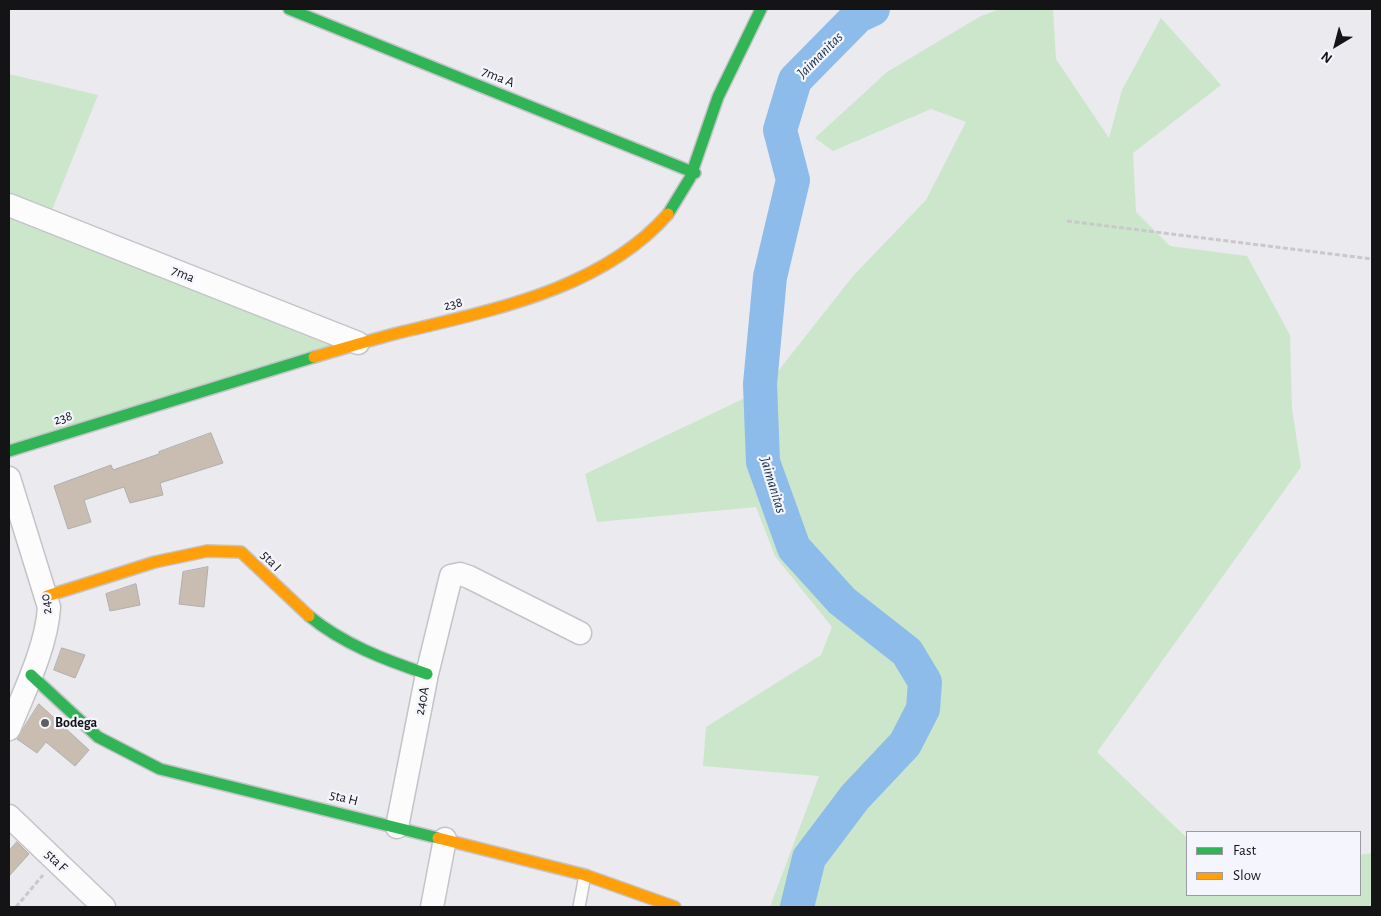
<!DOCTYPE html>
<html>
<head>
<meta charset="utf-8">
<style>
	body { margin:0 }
	#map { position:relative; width:1381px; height:916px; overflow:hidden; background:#eaeaef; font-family:"Alegreya Sans",sans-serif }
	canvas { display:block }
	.frame { position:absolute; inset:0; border:10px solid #141417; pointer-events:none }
	.legend { position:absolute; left:1186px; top:831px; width:175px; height:65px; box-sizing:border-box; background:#f5f5fe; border:1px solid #9b9ba2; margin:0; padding:6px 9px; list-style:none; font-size:15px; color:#141417 }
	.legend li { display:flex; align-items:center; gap:10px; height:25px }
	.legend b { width:25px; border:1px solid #9b9ba2 }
	.north { position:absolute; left:1311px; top:20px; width:50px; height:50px; -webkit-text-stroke:4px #f5f5fe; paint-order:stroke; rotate:217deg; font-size:14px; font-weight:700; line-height:20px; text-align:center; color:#141417 }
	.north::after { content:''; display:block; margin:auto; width:18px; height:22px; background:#141417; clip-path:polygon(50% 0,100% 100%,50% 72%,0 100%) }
</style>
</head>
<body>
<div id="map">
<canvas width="1381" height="916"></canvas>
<div class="frame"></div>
<ul class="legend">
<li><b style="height:6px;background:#30b455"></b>Fast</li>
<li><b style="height:6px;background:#ff9f0a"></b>Slow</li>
</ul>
<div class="north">N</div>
</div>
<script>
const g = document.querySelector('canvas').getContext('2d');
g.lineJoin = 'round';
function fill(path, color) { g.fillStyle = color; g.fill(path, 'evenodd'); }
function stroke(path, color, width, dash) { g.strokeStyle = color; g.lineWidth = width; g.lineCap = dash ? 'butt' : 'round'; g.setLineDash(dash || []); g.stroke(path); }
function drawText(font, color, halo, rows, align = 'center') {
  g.font = font + ' "Alegreya Sans",sans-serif'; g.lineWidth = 4.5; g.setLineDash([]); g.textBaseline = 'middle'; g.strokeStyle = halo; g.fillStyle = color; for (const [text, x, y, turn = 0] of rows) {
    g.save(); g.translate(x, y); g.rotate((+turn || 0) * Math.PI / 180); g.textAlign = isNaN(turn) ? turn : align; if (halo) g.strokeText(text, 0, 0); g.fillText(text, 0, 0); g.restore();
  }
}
fill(new Path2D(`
	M1000,9H1053L1056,59L1109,138L1122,90L1161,18L1221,85L1133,153L1136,212L1170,246L1247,256L1290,335L1292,409L1301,467L1097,752L1187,838V895H1360V855L1372,853V907H770L819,776L703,766L706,727L821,655L832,627L775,556L756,507L597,522L585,474L764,389L853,276L926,200L966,122L931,109L833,151L815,138L887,72L981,16Z
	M9,74L98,95L48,220L358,343L9,450Z`), '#cbe6cb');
stroke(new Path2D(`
	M797,907L809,858L855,797L905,744L923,709L925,682L907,652L842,601L794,548L763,462L760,384L770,277L793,180L780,130L795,80L858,16L873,9`), '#8dbbea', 34);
const building = new Path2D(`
	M211,433L223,463L160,483L163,495L130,503L124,487L84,500L91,522L68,529L54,486L111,465L113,470L159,454V452Z
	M208,567L204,607L179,604L183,572Z
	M136,584L140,605L110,611L106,594Z
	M62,648L85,655L75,678L54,670Z
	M39,704L89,750L75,766L46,742L37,753L17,739Z
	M17,842L29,854L9,876V851Z`);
fill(building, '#c9bdb1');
stroke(building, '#afaeae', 1);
const lane = new Path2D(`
	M579,907L585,875`);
const street = new Path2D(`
	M9,205L358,343
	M9,478L49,607C47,646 24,692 9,729
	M9,816L104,907
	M397,827L427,674L451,576L460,574L469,577L580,633
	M432,907L445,839`);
const fast = new Path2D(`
	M289,9L695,173
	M668,214L690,178L718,97L761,9
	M9,451L314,357
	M309,616C343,644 385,660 427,674
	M31,675L98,737L160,769L438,838`);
const slow = new Path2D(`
	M314,357C342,349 370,340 398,333C492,310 601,290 668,214
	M47,596L155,562L207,551L241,552L309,616
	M438,838L585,875L675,907`);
stroke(lane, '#c4c4c8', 14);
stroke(street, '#c4c4c8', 25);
stroke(fast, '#c4c4c8', 14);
stroke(slow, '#c4c4c8', 14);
stroke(new Path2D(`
	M1067,221L1372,259
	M16,907L43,875`), '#c9c9cb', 3, [5, 2.5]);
stroke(lane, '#fcfcfd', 11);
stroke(street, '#fcfcfd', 22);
stroke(fast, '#30b455', 11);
stroke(slow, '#ff9f0a', 11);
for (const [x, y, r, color] of [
	[45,723,5,"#5f5f63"]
]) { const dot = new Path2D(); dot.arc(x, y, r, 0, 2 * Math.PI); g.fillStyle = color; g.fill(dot); stroke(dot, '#f5f5fe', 2); }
drawText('14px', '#141417', '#f5f5fe', [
	["7ma A",498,77,22],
	["7ma",183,274,22],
	["238",453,304,-14],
	["238",63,418,-17],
	["5ta I",271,561,46],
	["240",46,604,-97],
	["240A",422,701,-79],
	["5ta H",344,798,14],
	["5ta F",56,861,44]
]);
drawText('bold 14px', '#141417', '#f5f5fe', [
	["Bodega",55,723]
], 'left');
drawText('italic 15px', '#112d47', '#f5f5fe', [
	["Jaimanitas",820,55,-45],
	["Jaimanitas",773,485,73]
]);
</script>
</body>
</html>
